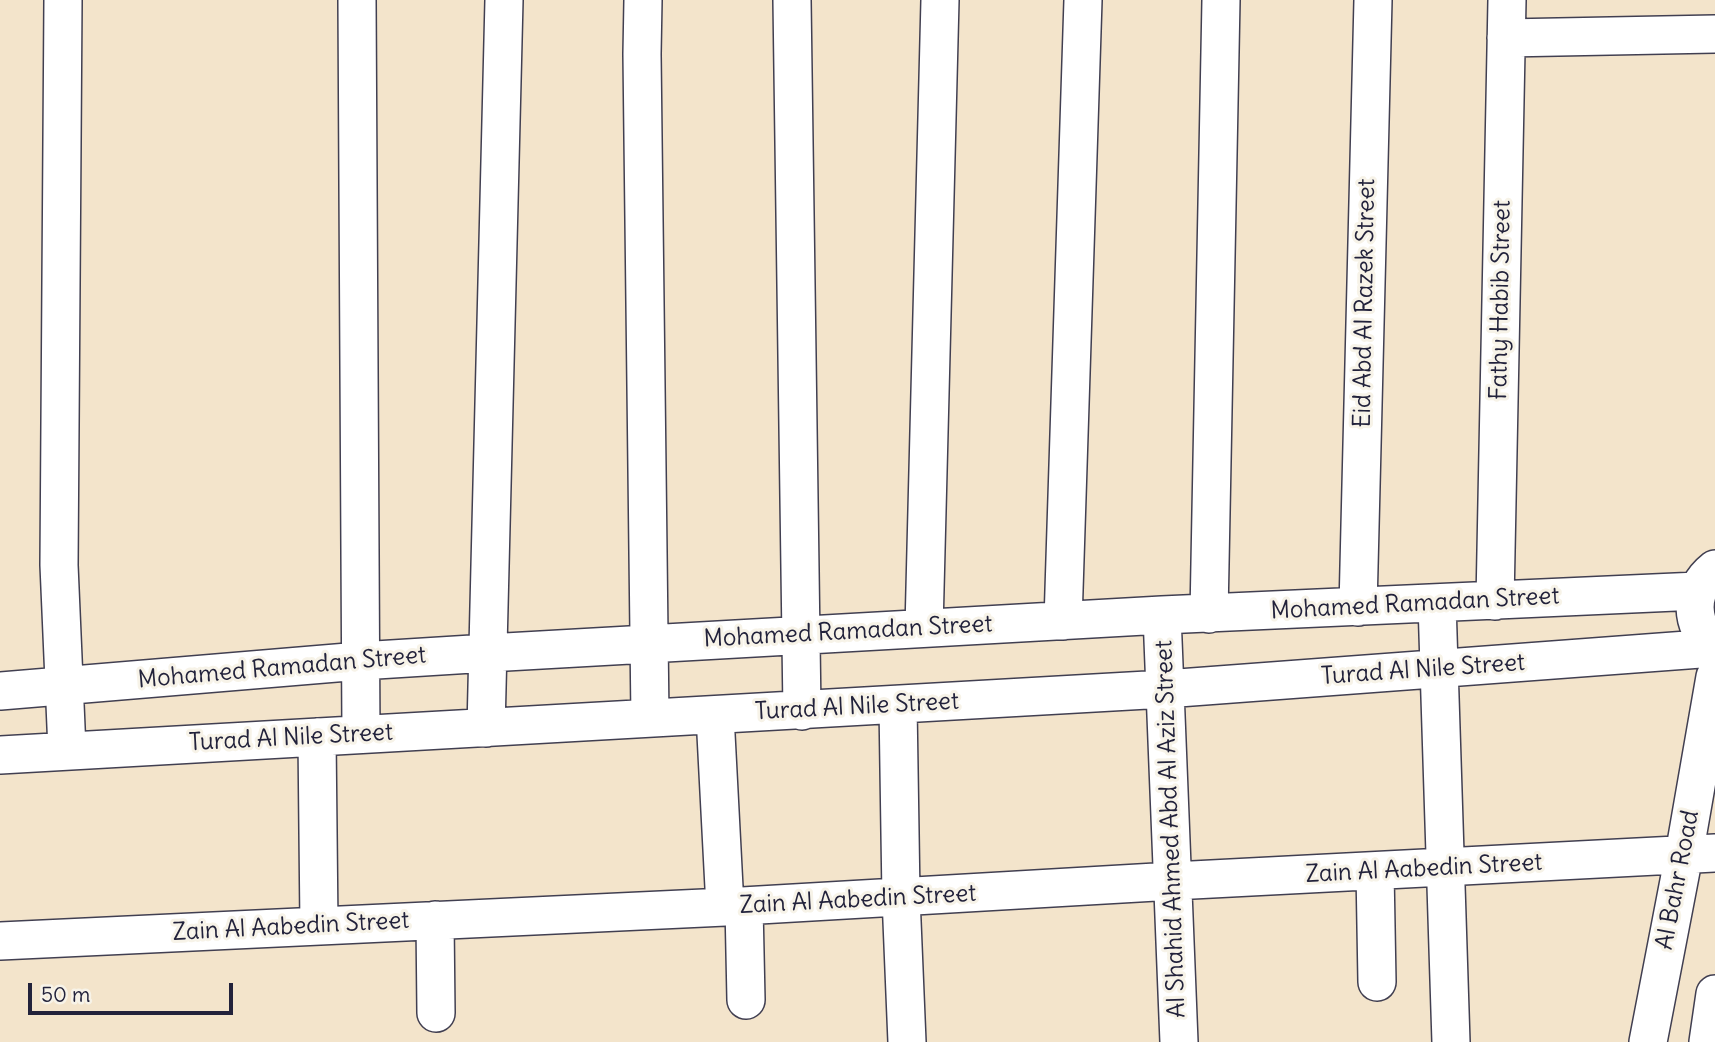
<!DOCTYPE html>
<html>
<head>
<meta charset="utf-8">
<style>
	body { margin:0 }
	#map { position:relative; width:1715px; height:1042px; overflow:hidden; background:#f3e4cb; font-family:Delius,sans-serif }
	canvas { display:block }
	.scale { position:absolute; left:28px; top:983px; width:205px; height:32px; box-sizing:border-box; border:4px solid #22223b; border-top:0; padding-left:9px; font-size:21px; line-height:24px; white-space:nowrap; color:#22223b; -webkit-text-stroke:5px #f7f3e8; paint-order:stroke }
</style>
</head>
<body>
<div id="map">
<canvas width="1715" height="1042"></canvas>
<div class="scale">50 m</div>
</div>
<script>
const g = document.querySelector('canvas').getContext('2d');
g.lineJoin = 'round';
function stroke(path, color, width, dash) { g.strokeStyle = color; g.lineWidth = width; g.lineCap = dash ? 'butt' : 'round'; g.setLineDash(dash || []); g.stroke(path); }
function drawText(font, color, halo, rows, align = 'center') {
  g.font = font + ' Delius,sans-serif'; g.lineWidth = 6; g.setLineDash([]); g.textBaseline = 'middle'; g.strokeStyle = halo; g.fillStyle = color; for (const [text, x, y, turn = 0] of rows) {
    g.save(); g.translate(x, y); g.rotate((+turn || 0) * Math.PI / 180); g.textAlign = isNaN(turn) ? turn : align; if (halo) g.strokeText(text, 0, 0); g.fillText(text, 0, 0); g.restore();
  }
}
const minor = new Path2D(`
	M63,0L59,565L67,750
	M357,0L361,734
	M643,0L642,54L650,718
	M792,0L802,711
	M1506,38L1715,34
	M1715,569C1687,591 1690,625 1715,649
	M1495,601L1507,0
	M1437,603L1451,1042
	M1358,607L1373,0
	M1209,614L1221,0
	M1162,615L1179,1042
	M1063,621L1083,0
	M924,628L940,0
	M0,691L360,661L488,653L1162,615L1698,591
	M898,705L901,897L907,1042
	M715,715L725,907
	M486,728L504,0
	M317,737L319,926
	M0,755L1165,689L1714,648
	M1375,871L1377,982
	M744,906L746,1000
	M435,920L436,1013
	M0,941L725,907L1173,881L1715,853
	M1648,1042L1684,855L1715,677
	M1708,1042L1715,994`);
stroke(minor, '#413f51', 40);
stroke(minor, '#fff', 37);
drawText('24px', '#22223b', '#f7f3e8', [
	["Fathy Habib Street",1501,300,-89],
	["Eid Abd Al Razek Street",1365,303,-89],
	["Mohamed Ramadan Street",1415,604,-3],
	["Mohamed Ramadan Street",848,632,-3],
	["Mohamed Ramadan Street",282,668,-5],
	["Turad Al Nile Street",1423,670,-4],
	["Turad Al Nile Street",857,707,-3],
	["Turad Al Nile Street",291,738,-3],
	["Al Shahid Ahmed Abd Al Aziz Street",1171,829,-92],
	["Zain Al Aabedin Street",1424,869,-3],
	["Al Bahr Road",1678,880,-79],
	["Zain Al Aabedin Street",858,900,-3],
	["Zain Al Aabedin Street",291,927,-3]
]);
</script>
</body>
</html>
